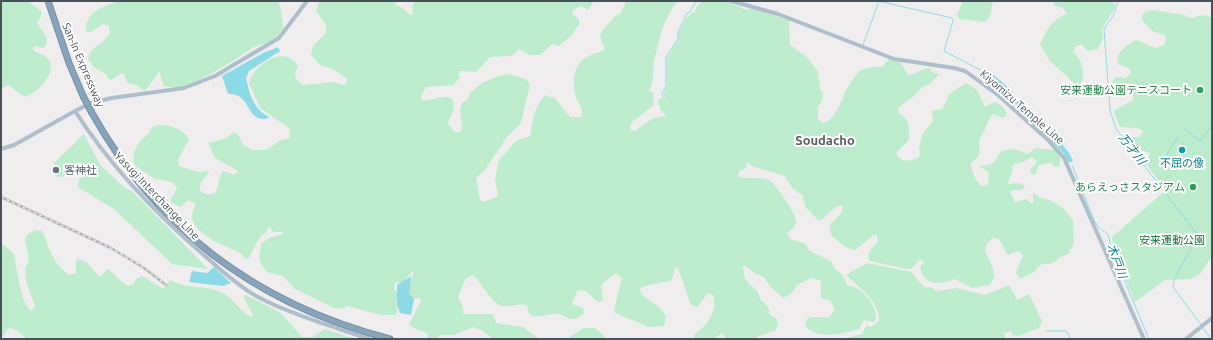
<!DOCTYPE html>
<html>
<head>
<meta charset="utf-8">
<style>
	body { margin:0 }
	#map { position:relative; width:1213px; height:340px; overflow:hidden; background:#f0edee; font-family:Ubuntu,sans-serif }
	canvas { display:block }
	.frame { position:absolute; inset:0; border:2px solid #47525a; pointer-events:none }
</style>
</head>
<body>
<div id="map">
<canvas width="1213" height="340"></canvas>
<div class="frame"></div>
</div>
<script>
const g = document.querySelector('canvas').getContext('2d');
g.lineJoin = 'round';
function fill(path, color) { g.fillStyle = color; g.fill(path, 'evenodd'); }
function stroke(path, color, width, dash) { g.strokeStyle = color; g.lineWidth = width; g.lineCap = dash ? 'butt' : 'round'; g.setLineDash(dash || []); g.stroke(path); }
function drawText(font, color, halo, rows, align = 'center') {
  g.font = font + ' Ubuntu,"Noto Sans JP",sans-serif'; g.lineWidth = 4; g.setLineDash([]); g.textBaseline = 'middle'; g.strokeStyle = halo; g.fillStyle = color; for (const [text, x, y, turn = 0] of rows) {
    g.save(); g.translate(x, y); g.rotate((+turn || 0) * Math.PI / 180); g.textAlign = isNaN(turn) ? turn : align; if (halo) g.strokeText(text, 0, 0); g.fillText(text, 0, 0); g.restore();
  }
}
fill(new Path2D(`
	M1,1H28L41,11V17L37,22C41,32 50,35 46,46L43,48L35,46L33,50C38,54 45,54 49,60C57,74 37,93 25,97L8,85L2,88L1,93Z
	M119,1H278L281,10L283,29C277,36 272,41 264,44C260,45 255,46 252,48C235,60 184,95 164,86L159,72L145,91L136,85L127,83L124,74L122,73L111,80L108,79L107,75L94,67L88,59C90,46 104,45 110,32L109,26L103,24L91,32H87C83,12 104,6 119,1Z
	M319,1H404L397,2L394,4L404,9L410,15L413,14L412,7L415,1H594L588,10L581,6L572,11L573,15L578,18L580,23L572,35L559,46L552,44L540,55H530L519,49L514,55L510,56L490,57L477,71L472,72L461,71L458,74L460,78L453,85L426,87L421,96L422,100C430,103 454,88 454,106C454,114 448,118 448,124L455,132H460L462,129L460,108L463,102L468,99L470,93L482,83L498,76L510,74L527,80L530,85L521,123L507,137L485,170L476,178L480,200L484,202L498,196L495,179L499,160L516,141L530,136C534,118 532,111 545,95L556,99L570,117H581C584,108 579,105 576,97C572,84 573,64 587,57C592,54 599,52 605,50L600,37L602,31L615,16L621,13L626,1H679C665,11 657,47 654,63C652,73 655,81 649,90L650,92L653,91L654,105L632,122L630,126L631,130L635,131L653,118L666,116L660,109L658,100L660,98L665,99L664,93L667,85V58L678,40L679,32L686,18L695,11L697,6L702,1H726L744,9H754L789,20L790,45L807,57L818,72L820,88L823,94L822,101L818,107V119L823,123C838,119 841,98 848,87C851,81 855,76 859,71C866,68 875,66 882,67L889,59L901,63L908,75C916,75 922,68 930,68L932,72L939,74L930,84L922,87L912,98L901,105L898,109L899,114C911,119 909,129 909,140L896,153C900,163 913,162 920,156L919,148L923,133L933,121L932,111L942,109L947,101L948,95L966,83L977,90L985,107L994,102C1001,104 1005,108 1007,115L1003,118L993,114C988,118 985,133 979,140C980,151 982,156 971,163C971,170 976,182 982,186L987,185L989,180L988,172L979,166C995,165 994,163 1001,151L1015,149L1028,154L1035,148L1055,150C1060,155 1061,159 1059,167H1055L1051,163L1039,165L1035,175H1032L1030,170L1037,162L1032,157L1023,162L1013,164L1012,172L1008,183L1009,184L1020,183L1025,186L1022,190H1012L1010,192L1015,202L1027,199L1030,203H1033V192L1040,198L1050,200L1063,208L1073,220L1074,244L1068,254L1058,258L1056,261L1050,264H1042L1034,272L1020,279L1016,273L1023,255L1018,251L1008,255L999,239L993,238L988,242L985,250C988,262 1001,274 989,285L972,288L955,279C945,283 931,287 923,276C921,273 921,270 920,267L924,262L920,259L911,269H906L870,261L868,257L870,250L878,242L877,235H874L855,250L845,247L831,235L830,224L841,214L843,206H837L821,220H818L806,208L802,195L792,188L785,176L754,167L746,162L747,168L739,171L738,176C747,180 757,176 769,180C775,183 796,213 796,221C797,226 791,230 787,233L790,239L804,243L810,251L831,261L835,269C842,273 844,277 847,285C850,286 853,286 856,288C866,292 878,310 876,320L873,322L864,320L859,329C843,334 817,340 805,326L807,319L811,317H829L835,310L830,300L822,299C819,292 823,287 820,280L811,278L797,285L791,294L783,298L770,286L764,277L756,274L744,265L743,268L745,279L758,292L760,299L768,307L770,315L776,318L778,323L776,330L752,339H726L723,333L713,339L695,338L694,335C707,325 718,312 713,295L708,293L697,307L691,305L678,268H675L672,279L670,281C663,282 647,285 640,288L641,294L660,308L666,317L664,326L649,327L615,313L614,310L622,278L616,273L603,283L601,286L603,300L598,302C590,296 587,288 577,291L572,304L583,308L584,313C571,327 564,312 554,314C547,315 540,317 532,316L528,312L527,305C518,303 511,308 502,306C492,304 482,283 473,275L466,278L458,297L463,307V314H493L496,323L523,327L539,339H493L483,331L473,327L454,335H441L434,339H428L427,333L413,328L409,324L421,301L420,298L413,299L408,294L409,284L414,272H412L403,282L395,283L394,288L398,294L396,302L397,312L395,315H381L347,306L342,309L334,308L295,289L283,276L267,272L261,264L259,257L261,244L269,238L283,234V232H273L270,227L267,228V231L258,240L248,259C243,258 243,254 238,252C226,246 192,234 192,216C192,212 195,208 195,204L189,200L180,207L170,201L177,188L172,182L155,179L134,165C132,151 137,143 147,135C150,133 150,129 153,127C162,120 185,130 189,139L178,160L179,166L198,172L209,171C206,179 197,182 201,192L209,195L215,193C220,186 217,178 223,171L235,175L238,171L215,158L208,143L226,138L234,132L238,134L243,145L252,150H266L281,140L290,138L289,128L260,108L249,83C255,64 284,44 298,66L295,73L296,79L303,85L334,82L344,85L347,83V79L333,69L320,65L311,55L313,46L326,33V25L316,11Z
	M963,1H993C991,9 992,18 984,22L960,19L957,15Z
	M1052,1H1111L1115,4V8L1102,29L1103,39L1098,49L1088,51L1081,44L1075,47L1074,52C1082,62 1085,69 1082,82L1076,85L1050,61L1040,44C1048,30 1050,20 1067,14L1063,8L1055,6Z
	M1153,10L1184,15L1187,17L1194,18L1197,16L1205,15L1210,17L1212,15V256L1201,273L1191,279L1165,280L1135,302L1113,250L1112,237L1166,190L1146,164L1150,153L1138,149L1132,142L1131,137H1139L1143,132L1142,130L1136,128L1120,127L1114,113L1115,110L1133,100V95L1113,89L1111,83L1116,77L1125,78L1131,74L1130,69L1118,64C1115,51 1128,45 1136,40L1155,48L1164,45L1166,40L1165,35L1152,31L1142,20C1142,12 1146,11 1153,10Z
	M84,134L100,165L124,187L133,192L208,269L172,264L114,209L81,189L78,187L79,180L84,173L80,166L75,167C69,174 65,179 55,176L58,169L55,168L54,163Z
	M35,230L42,231C46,237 46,242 49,249C53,259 60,269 69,275L76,273V260L78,259L86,262L99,276H102L107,269C111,270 120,282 129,286L133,284L136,279L142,276L162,288H164L170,280C187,289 207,285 223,293C233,298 242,314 252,317L253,315L243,296L246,295L281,313L302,337H312L325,329L355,339H27L18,331L11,328L8,329L1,339V243L14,254C16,265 21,307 32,311L35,306L26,281L25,269L29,260L25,239L27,235Z
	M867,263L911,272L924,287L933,288L936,291L957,288L985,295L1009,285L1017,300L1029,294L1042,321L1039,328L1019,336L1012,335L1011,331L1004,333L1005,339H842L862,334L867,325L871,327L879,321C880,302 859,287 846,275Z
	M583,328H595L607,339H567Z`), '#bdeccc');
fill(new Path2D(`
	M278,47L280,51L249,71L246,78C250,95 253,108 269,117L266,119C244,120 252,93 228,94L222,76L263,53Z
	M214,267L231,283L223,286L189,282L192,271L207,273Z
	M411,276L409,294L414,299L411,315L400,313L397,305V285Z`), '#8ddae7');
stroke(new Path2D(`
	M739,1L752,5
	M878,1L952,18L953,21L944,51L988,74
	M1118,1L1113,16L1104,29L1110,110L1116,129L1197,234V238L1175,277L1173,287L1202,326
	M863,45L879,1
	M664,98L662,94L666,86V57L678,39V32L687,13L690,12L695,3L698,1
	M1185,129L1200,141L1212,126
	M1072,165L1094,220L1099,228L1108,234L1112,251L1149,339
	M1160,165L1178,137
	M1203,328L1211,339
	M1046,331H1066L1071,339`), '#8ddae7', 1);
stroke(new Path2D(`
	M988,74C1008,87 1019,107 1035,124C1046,136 1063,144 1070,160`), '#8ddae7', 5);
const highway = new Path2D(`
	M48,1L69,63L83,96
	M92,113C158,231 259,305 390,339`);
stroke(highway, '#738fa6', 7);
stroke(new Path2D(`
	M731,1L778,14L894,59L954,68L965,71L998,95L1048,140L1064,158L1144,339
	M75,111C110,166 156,214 206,257C222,271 237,285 256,296C292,315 332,326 369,339
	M1,149L14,145L75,111L91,103L112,98L184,88L215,76L279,38L307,1
	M1186,339L1212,318`), '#aebfcb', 4);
stroke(highway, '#87a4ba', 5);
const rail = new Path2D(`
	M1,197L111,248L144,268L166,285`);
stroke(rail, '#b0b3b7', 2.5);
stroke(rail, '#fff', 1, [3]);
const highwayBridge = new Path2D(`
	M83,96L92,113`);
stroke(highwayBridge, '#738fa6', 7, []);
stroke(highwayBridge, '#87a4ba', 5);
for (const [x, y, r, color] of [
	[1200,90,4,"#2e9e5b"],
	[1182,150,4,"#0f9aa8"],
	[56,170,4,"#6b7280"],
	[1193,187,4,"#2e9e5b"]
]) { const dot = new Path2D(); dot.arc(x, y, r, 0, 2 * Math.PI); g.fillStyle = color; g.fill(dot); stroke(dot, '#fff', 1.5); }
drawText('11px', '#47525a', '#fff', [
	["San-In Expressway",83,65,67],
	["Kiyomizu Temple Line",1022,107,41],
	["Yasugi Interchange Line",157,196,46]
]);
drawText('11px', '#27864d', '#fff', [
	["安来運動公園テニスコート",1192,90],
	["あらえっさスタジアム",1185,187]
], 'right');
drawText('11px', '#0d838f', '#fff', [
	["不屈の像",1182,163]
]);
drawText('11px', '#5b616d', '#fff', [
	["客神社",64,170]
], 'left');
drawText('11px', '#1c7743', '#fff', [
	["安来運動公園",1172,240]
]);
drawText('italic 12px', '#148092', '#fff', [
	["万才川",1132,149,52],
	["木戸川",1117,261,70]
]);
drawText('bold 13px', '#5a5e62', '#fff', [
	["Soudacho",825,141]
]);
</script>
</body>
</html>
